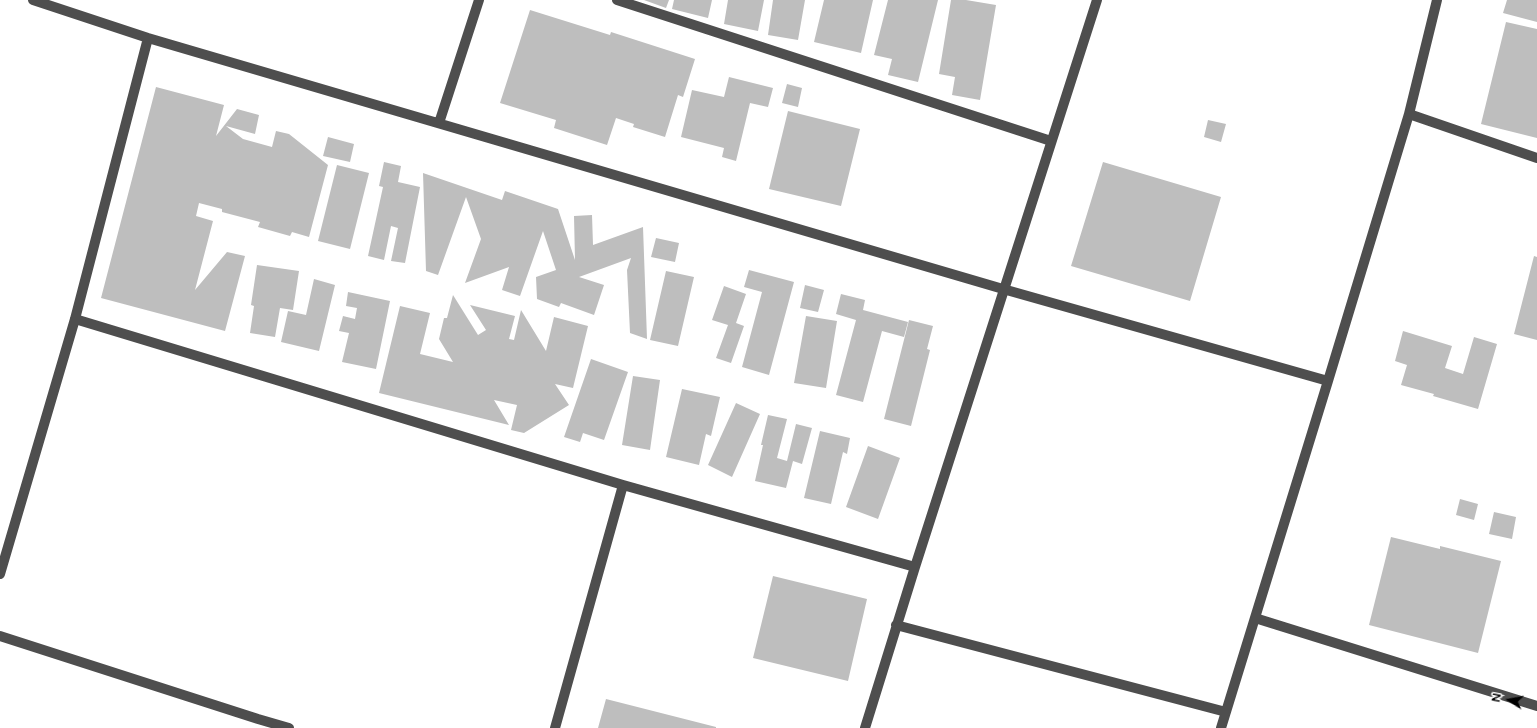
<!DOCTYPE html>
<html>
<head>
<meta charset="utf-8">
<style>
	body { margin:0 }
	#map { position:relative; width:1537px; height:728px; overflow:hidden; background:#fff; font-family:"Varela Round",sans-serif }
	canvas { display:block }
	.north { position:absolute; left:1489px; top:680px; width:40px; height:40px; -webkit-text-stroke:3px #fff; paint-order:stroke; rotate:281deg; font-size:11px; font-weight:700; line-height:16px; text-align:center; color:#000 }
	.north::after { content:''; display:block; margin:auto; width:14px; height:18px; background:#000; clip-path:polygon(50% 0,100% 100%,50% 72%,0 100%) }
</style>
</head>
<body>
<div id="map">
<canvas width="1537" height="728"></canvas>
<div class="north">N</div>
</div>
<script>
const g = document.querySelector('canvas').getContext('2d');
g.lineJoin = 'round';
function fill(path, color) { g.fillStyle = color; g.fill(path, 'evenodd'); }
function stroke(path, color, width, dash) { g.strokeStyle = color; g.lineWidth = width; g.lineCap = dash ? 'butt' : 'round'; g.setLineDash(dash || []); g.stroke(path); }
fill(new Path2D(`
	M644,0H669L666,8Z
	M674,0H712L708,18L672,9Z
	M728,0H764L758,31L724,24Z
	M773,0H805L798,40L768,35Z
	M824,0H873L861,53L814,42Z
	M888,0H938L918,82L888,75L892,59L874,55Z
	M951,0H966L996,5L980,100L952,95L955,77L939,74Z
	M1507,0H1537V22L1503,13Z
	M530,10L610,35L611,32L695,59L683,97L678,95L665,137L633,127L634,124L616,118L607,145L554,128L556,120L500,103Z
	M1506,22L1537,29V138L1481,124Z
	M729,77L773,88L768,107L750,103L736,161L722,157L724,148L681,137L692,90L724,97Z
	M787,84L802,88L798,107L782,103Z
	M156,87L224,105L216,136L237,109L259,115L255,134L226,126L243,139L272,147L276,131L289,134L328,165L309,237L292,232L290,236L258,227L260,222L222,212V209L199,203L196,216L213,221L195,290L227,252L245,256L225,331L101,298Z
	M788,111L860,129L841,206L769,189Z
	M1208,120L1226,124L1221,142L1204,137Z
	M328,137L354,144L350,162L323,156Z
	M384,162L401,166L398,182L420,187L405,263L391,261L398,228L391,226L384,260L368,256L383,187L379,186Z
	M1103,162L1221,197L1190,301L1071,266Z
	M337,165L369,173L350,249L318,241Z
	M423,173L502,200L505,191L558,209L575,260L574,216L592,215L593,245L643,227L647,339L630,333L627,270L631,258L579,277L604,285L594,315L561,303L559,307L537,299L536,277L556,270L543,231L520,296L502,290L509,267L465,283L481,239L466,197L438,275L426,271Z
	M656,238L679,243L675,262L651,257Z
	M1534,256L1537,257V340L1514,334Z
	M257,265L299,271L293,310L280,308L275,337L250,333L254,306L251,305Z
	M749,270L794,282L769,375L742,367L762,292L744,287Z
	M666,271L694,277L678,346L650,340Z
	M314,279L335,285L319,351L281,342L288,311L306,315Z
	M805,285L824,290L818,312L800,308Z
	M724,286L746,294L736,323L744,326L731,363L716,358L728,325L712,320Z
	M348,292L390,301L376,369L342,362L349,333L339,331L343,316L355,319L357,308L346,306Z
	M841,294L865,300L863,310L908,322L904,337L882,331L863,402L836,395L856,320L836,314Z
	M453,295L478,335L486,330L470,305L515,316L509,339L514,340L521,310L546,351L554,317L588,326L573,388L555,384L569,405L524,433L511,430L517,405L494,400L509,425L379,393L400,306L430,313L420,354L453,362L439,339L444,318H447Z
	M806,316L837,321L826,388L794,383Z
	M909,320L933,326L927,349L930,350L911,426L884,419Z
	M1403,331L1452,346L1445,368L1463,374L1474,337L1497,344L1478,409L1433,396L1434,394L1401,385L1407,365L1395,361Z
	M591,359L628,372L604,440L583,433L580,442L564,437Z
	M633,376L660,380L650,450L622,445Z
	M682,389L720,397L711,436L706,434L699,465L666,457Z
	M736,403L760,414L732,477L708,465Z
	M768,415L787,419L777,458L787,461L796,424L812,428L802,464L793,461L786,488L755,481L763,445H761Z
	M820,431L850,438L847,454L843,452L831,504L804,498Z
	M868,446L900,458L878,519L846,507Z
	M1460,499L1478,504L1474,520L1456,515Z
	M1494,512L1516,517L1512,539L1489,534Z
	M1391,537L1440,549V546L1501,561L1478,653L1369,625Z
	M773,576L867,599L848,681L753,658Z
	M606,699L716,727V728H598Z`), '#bebebe');
stroke(new Path2D(`
	M33,0L148,38L1003,289L1328,381
	M617,0L1051,141
	M1409,114L1537,158
	M439,123L479,0
	M75,319L623,485L915,567
	M0,574L75,319L148,38
	M1255,618L1537,706
	M896,625L1226,712
	M0,636L258,719L289,728
	M555,728L623,485
	M865,728L915,567L1097,0
	M1221,728L1328,381L1409,114L1437,0`), '#4e4e4e', 10);
</script>
</body>
</html>
